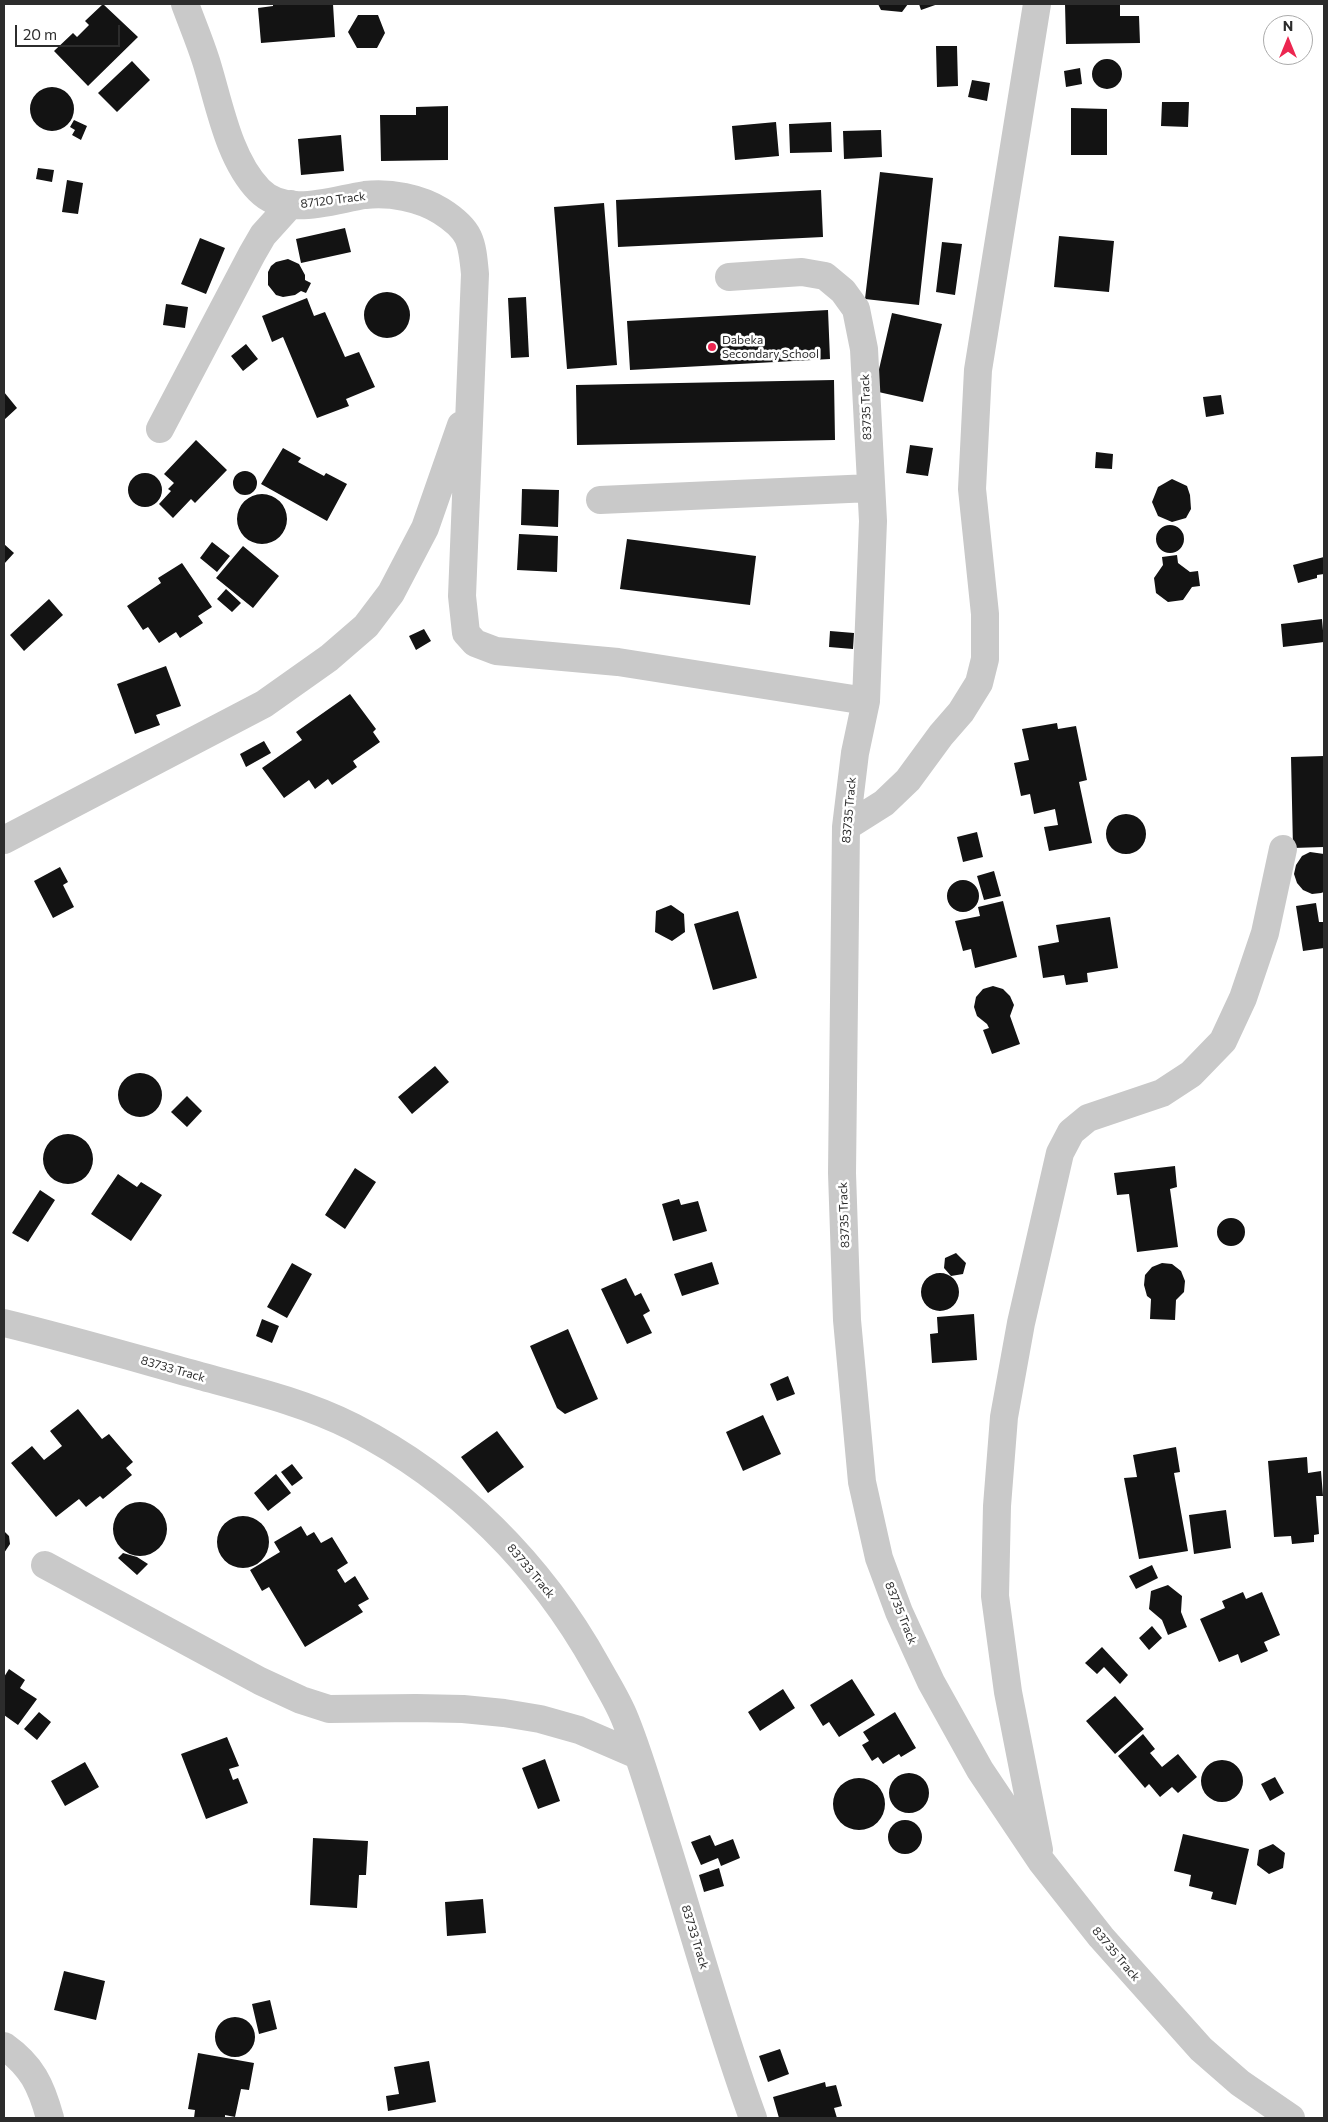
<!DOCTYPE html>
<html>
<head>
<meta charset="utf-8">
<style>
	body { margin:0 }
	#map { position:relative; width:1328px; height:2122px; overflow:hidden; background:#fff; font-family:Commissioner,sans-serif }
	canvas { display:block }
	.frame { position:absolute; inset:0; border:5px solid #2c2c2c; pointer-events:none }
	.north { position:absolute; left:1263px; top:15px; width:50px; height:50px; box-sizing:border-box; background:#fff; border:1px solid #ababab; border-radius:50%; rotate:0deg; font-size:14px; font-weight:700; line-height:20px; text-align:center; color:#2c2c2c }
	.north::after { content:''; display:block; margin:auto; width:18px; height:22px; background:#ec2650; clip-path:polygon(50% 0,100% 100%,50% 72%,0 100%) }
	.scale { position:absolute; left:15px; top:25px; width:105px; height:22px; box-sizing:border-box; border:2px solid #2c2c2c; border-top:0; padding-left:6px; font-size:15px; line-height:18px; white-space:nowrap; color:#2c2c2c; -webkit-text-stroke:4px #fff; paint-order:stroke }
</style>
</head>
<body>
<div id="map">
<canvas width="1328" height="2122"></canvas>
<div class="frame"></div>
<div class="north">N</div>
<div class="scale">20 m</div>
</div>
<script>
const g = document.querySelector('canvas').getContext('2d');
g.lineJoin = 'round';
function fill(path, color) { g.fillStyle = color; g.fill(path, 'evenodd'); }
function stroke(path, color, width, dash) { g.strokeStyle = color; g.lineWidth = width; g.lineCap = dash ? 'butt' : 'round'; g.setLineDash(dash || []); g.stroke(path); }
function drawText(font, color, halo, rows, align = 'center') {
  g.font = font + ' Commissioner,sans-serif'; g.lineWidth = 5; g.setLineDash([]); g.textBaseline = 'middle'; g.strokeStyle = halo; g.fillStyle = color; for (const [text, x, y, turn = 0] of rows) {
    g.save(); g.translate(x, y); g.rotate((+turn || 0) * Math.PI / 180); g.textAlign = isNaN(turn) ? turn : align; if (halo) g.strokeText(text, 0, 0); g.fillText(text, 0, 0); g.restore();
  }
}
fill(new Path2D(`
	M103,4L138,37L88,86L54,51L73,33L77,37L89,25L85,21Z
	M273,4H333L335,37L261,43L258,8L273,6Z
	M878,4H908L902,12L881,10Z
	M919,4H938L921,10Z
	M1065,4H1120V16H1139L1140,43L1066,44Z
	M358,15H378L385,33L377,48H357L348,32Z
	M936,46H957L958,86L937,87Z
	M1092 74a15 15 0 1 1 30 0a15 15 0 1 1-30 0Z
	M132,61L150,80L117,112L98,93Z
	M1080,68L1082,84L1066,87L1064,71Z
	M972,80L990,83L987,101L968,97Z
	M30 109a22 22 0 1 1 44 0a22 22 0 1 1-44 0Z
	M1162,102H1189L1188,127L1161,126Z
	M448,106V160L381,161L380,115H416V107Z
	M1071,108L1107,109V155H1071Z
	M74,120L87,126L81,140L72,135L75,130L70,127Z
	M776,122L779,156L735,160L732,126Z
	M831,122L832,152L790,153L789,124Z
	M881,130L882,157L844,159L843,131Z
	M341,135L344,171L301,175L298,139Z
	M38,168L54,170L52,182L36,179Z
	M880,172L933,178L919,305L865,299Z
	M67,180L83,183L78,214L62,212Z
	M821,190L823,237L618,247L616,200Z
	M604,203L617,365L567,369L554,207Z
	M345,228L351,252L301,263L296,239Z
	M1059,236L1114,241L1109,292L1054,287Z
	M200,238L225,248L206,294L181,284Z
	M942,242L962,244L955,295L936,292Z
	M288,259L299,264L305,275V280L311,283L306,293L301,291L295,295L283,297L276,295L268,285V272L271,266L276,262Z
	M364 315a23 23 0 1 1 46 0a23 23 0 1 1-46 0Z
	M526,297L529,357L511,358L508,298Z
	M307,298L314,316L325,312L345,357L359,352L375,387L346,399L349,406L317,418L283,337L272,342L262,316Z
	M166,304L188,307L185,328L163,325Z
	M828,310L830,359L630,370L627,321Z
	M892,313L942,324L923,402L874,391Z
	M246,344L258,359L243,371L231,356Z
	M834,380L835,440L577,445L576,385Z
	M4,392L17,408L4,420Z
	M1221,395L1224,414L1206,417L1203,397Z
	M196,440L227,470L195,503L191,499L173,518L159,504L171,491L168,489L174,483L164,474Z
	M910,445L933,448L928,476L906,473Z
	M283,448L301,458L298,462L324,476L326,473L347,484L327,521L261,484Z
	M1096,452L1113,454L1112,469L1095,468Z
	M233 483a12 12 0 1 1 24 0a12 12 0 1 1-24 0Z
	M128 490a17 17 0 1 1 34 0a17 17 0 1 1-34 0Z
	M1172,479L1187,486L1190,495L1191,509L1186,518L1172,522L1158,516L1152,502L1158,487Z
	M522,489L559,490L558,527L521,525Z
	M237 519a25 25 0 1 1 50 0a25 25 0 1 1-50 0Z
	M1156 539a14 14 0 1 1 28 0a14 14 0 1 1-28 0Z
	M519,534L558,536L557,572L517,570Z
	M627,539L756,556L750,605L620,589Z
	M212,542L230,556L217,572L200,558Z
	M4,544L14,553L4,564Z
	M243,546L279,576L253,608L216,578Z
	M1177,555L1178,563L1190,572L1198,571L1200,586L1192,587L1183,600L1168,602L1156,593L1154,578L1163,565L1162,557Z
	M1324,557V574L1317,575V578L1298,583L1293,565Z
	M182,563L212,607L198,616L203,623L180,638L176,632L159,643L148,627L143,630L127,606L161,583L158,578Z
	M226,589L241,603L232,612L217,599Z
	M49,599L63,615L24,651L10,635Z
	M1322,619L1324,642L1283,647L1281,624Z
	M424,629L431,641L416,650L409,636Z
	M830,631L854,633L853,649L829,647Z
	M166,666L181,706L156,715L160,725L135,734L117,684Z
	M350,694L376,729L373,732L380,742L353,761L357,767L332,785L328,779L315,789L309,780L284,798L262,768L302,740L296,732Z
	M1057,723L1058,729L1076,726L1087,780L1079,782L1092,843L1049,851L1044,827L1058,825L1055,809L1034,814L1030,794L1021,796L1014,763L1029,760L1022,729Z
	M264,741L271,753L246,767L240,754Z
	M1324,756V847L1293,848L1291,757Z
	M1106 834a20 20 0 1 1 40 0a20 20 0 1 1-40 0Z
	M977,832L983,857L963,862L957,837Z
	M1310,852L1324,854V892L1321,893L1312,894L1303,890L1297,883L1294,874L1296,865L1302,856Z
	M60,867L68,882L63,885L74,907L53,918L34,881Z
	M994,871L1001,896L984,900L977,876Z
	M947 896a16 16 0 1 1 32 0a16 16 0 1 1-32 0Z
	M1003,901L1017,957L975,968L971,949L963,951L955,921L980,916L978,907Z
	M1316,903L1319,922H1324V948L1303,951L1296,906Z
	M671,905L684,914L685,932L672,941L655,932L656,911Z
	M738,911L757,978L713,990L694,924Z
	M1110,917L1118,968L1087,973L1088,982L1066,985L1064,975L1043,978L1038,946L1059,942L1056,925Z
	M993,986L1003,989L1010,996L1014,1005L1010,1016L1020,1044L992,1054L983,1030L989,1028L987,1024L977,1016L974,1007L976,997L983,989Z
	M435,1066L449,1082L412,1114L398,1097Z
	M118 1095a22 22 0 1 1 44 0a22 22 0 1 1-44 0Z
	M187,1096L202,1111L187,1127L171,1112Z
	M43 1159a25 25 0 1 1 50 0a25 25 0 1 1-50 0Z
	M1175,1166L1177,1187L1170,1189L1178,1247L1137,1252L1129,1194L1117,1195L1114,1173Z
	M355,1168L376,1182L345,1229L325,1215Z
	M118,1174L137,1187L141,1182L162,1195L131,1241L91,1214Z
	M40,1190L55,1200L28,1242L12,1233Z
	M679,1199L681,1205L698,1201L707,1231L673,1241L662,1204Z
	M1217 1232a14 14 0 1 1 28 0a14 14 0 1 1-28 0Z
	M956,1253L966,1263L963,1274L951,1276L944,1268L945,1258Z
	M712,1262L719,1284L682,1296L674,1274Z
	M292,1263L312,1274L287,1318L267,1307Z
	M1162,1263L1172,1264L1181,1271L1185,1281L1184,1292L1176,1300L1175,1320L1150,1319L1151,1299L1147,1296L1144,1285L1145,1275L1152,1267Z
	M921 1292a19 19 0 1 1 38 0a19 19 0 1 1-38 0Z
	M626,1278L635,1296L641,1293L650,1311L643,1315L652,1333L627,1344L601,1289Z
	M974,1314L977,1360L932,1363L930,1334L938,1333L937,1317Z
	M262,1319L279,1326L272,1343L256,1336Z
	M568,1329L598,1399L565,1414L557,1408L530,1346Z
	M788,1376L795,1394L777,1401L770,1384Z
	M78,1409L102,1439L109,1434L133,1462L126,1468L132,1475L103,1499L100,1496L86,1507L79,1499L56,1517L11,1463L32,1446L44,1460L62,1446L50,1431Z
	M763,1415L781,1454L743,1471L726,1432Z
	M497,1431L524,1467L488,1493L461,1457Z
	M1176,1447L1180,1472L1174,1473L1188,1551L1139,1559L1124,1478L1137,1477L1133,1455Z
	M1307,1457L1308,1473L1321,1471L1323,1496H1316L1319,1534L1314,1535V1542L1292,1544L1291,1536L1274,1537L1268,1461Z
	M292,1464L303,1478L292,1486L281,1472Z
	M276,1474L291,1493L268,1511L254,1493Z
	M113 1529a27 27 0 1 1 54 0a27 27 0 1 1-54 0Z
	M1226,1510L1231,1548L1194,1554L1189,1515Z
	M217 1542a26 26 0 1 1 52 0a26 26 0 1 1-52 0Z
	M301,1526L307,1536L314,1532L321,1543L332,1537L348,1563L337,1570L345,1583L355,1576L369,1599L358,1605L363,1612L305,1647L269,1587L262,1591L250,1570L280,1552L274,1542Z
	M4,1531L9,1536L10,1544L4,1553Z
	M123,1553L137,1557L148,1564L137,1575L118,1558Z
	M1152,1565L1158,1578L1136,1589L1129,1576Z
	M1168,1585L1182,1596L1181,1612L1187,1627L1168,1635L1162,1620L1149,1609L1151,1591Z
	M1243,1592L1246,1599L1262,1592L1280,1635L1264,1642L1268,1651L1241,1663L1238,1654L1219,1662L1200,1619L1225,1608L1222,1601Z
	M1152,1626L1162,1638L1149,1650L1139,1638Z
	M1102,1647L1128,1675L1120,1684L1104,1667L1097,1674L1085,1663Z
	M9,1669L25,1680L20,1688L37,1699L18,1725L4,1715V1677Z
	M852,1679L875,1715L839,1737L829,1722L823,1726L810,1705Z
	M783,1689L795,1708L760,1731L748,1712Z
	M1115,1696L1144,1729L1115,1754L1086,1721Z
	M39,1712L51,1722L37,1740L24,1729Z
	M895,1712L916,1748L901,1757L899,1754L883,1764L878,1757L872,1761L862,1745L869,1741L863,1732Z
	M1143,1734L1155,1749L1150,1753L1162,1767L1178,1754L1197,1777L1178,1793L1172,1787L1160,1797L1149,1784L1145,1788L1118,1756Z
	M227,1737L239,1766L229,1769L233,1780L238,1778L248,1803L206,1819L181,1754Z
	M545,1759L560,1801L538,1809L522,1768Z
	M1201 1781a21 21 0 1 1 42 0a21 21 0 1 1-42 0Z
	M85,1762L99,1787L65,1806L51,1781Z
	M889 1793a20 20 0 1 1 40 0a20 20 0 1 1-40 0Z
	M1275,1777L1284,1793L1270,1801L1261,1784Z
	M833 1804a26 26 0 1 1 52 0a26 26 0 1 1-52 0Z
	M888 1837a17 17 0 1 1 34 0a17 17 0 1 1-34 0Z
	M1183,1834L1249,1849L1236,1905L1211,1899L1213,1892L1189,1886L1191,1875L1174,1871Z
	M710,1835L715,1846L733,1839L740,1858L721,1866L718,1858L701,1865L691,1842Z
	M313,1838L368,1841L366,1875H359L357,1908L310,1905Z
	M1273,1844L1285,1853L1283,1868L1269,1874L1257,1865L1259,1850Z
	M719,1868L724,1886L704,1892L699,1875Z
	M483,1899L486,1933L447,1936L445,1902Z
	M64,1971L105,1981L96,2020L54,2010Z
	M270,2000L277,2029L259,2034L252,2004Z
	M215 2037a20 20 0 1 1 40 0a20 20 0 1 1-40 0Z
	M780,2049L789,2074L768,2082L759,2056Z
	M198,2053L254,2063L249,2090L241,2089L235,2117L225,2115V2118H194L195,2110L188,2109Z
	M429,2061L436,2102L388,2111L386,2096L399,2094L394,2067Z
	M825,2082L826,2087L836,2085L842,2106L834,2108L837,2118H779L773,2097Z`), '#131313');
stroke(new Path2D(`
	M185,4C192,23 200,42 206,61C219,102 228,158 259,190C286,218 332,200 365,195C390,192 420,198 441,211C471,230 472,241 475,274L462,596L466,633L475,643L496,651L618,662L866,701
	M729,277L802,272L825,276L843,291L856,309L864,349L873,521L866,701L855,753L846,827L842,1173L847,1320L862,1482L879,1558L899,1612L931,1682L980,1770L1041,1861L1101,1937L1201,2049L1240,2083L1291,2118
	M160,429L252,254L263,235L291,204
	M600,500L871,488
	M846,827L884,803L908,780L941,735L961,712L979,683L985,659V614L972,489L978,370L1037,4
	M4,840L264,704L329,658L366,626L391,593L425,528L461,425
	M4,1323C70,1339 135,1358 200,1376C252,1390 306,1403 353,1427C457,1480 541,1565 597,1666C607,1684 618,1701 625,1719C640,1756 651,1795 663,1833C693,1928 719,2025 753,2118
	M45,1565L260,1681L301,1700L329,1709L416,1708L463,1709L504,1713L540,1719L579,1730L637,1755
	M1039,1850L1008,1692L995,1596L997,1506L1004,1417L1021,1323L1060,1153L1071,1132L1088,1118L1162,1093L1191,1074L1223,1041L1243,998L1265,933L1283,849
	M4,2046C32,2066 41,2085 50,2118`), '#c9c9c9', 28);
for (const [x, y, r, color] of [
	[712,347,5,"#ec2650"]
]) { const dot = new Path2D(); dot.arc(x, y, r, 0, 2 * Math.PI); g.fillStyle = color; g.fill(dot); stroke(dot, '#fff', 2); }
drawText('12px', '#2c2c2c', '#fff', [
	["87120 Track",333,200,-7],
	["83735 Track",866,407,-92],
	["83735 Track",849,810,-85],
	["83735 Track",844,1215,-92],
	["83733 Track",173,1369,16],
	["83733 Track",531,1571,50],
	["83735 Track",901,1613,68],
	["83733 Track",695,1937,73],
	["83735 Track",1116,1954,50]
]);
drawText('12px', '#2c2c2c', '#fff', [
	["Dabeka",722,340],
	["Secondary School",722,354]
], 'left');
</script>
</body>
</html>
